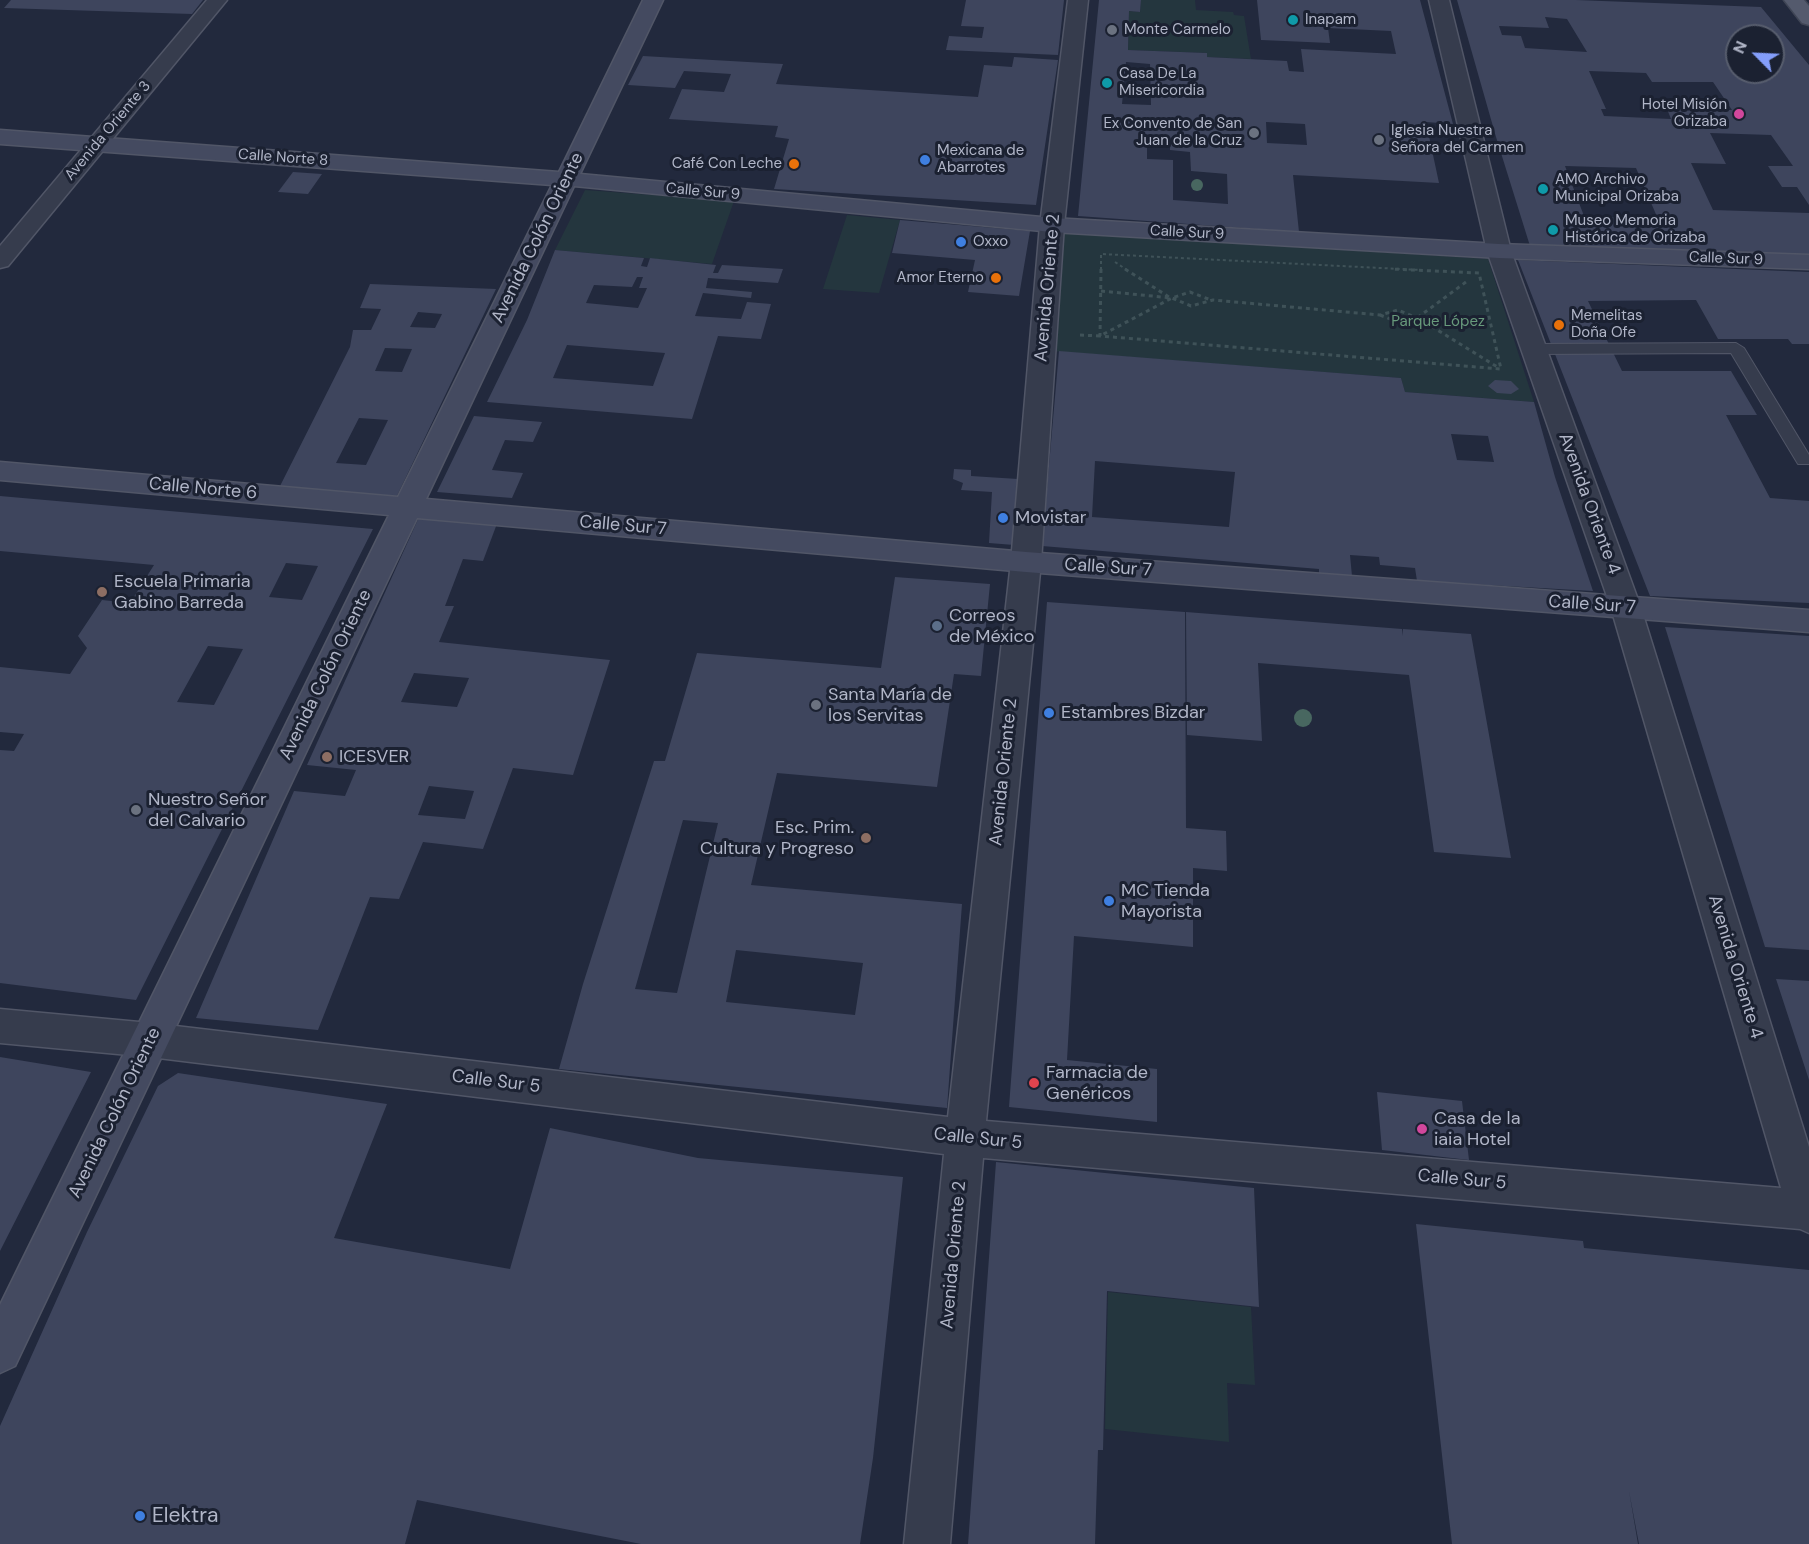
<!DOCTYPE html>
<html>
<head>
<meta charset="utf-8">
<style>
	body { margin:0 }
	#map { position:relative; width:1809px; height:1544px; overflow:hidden; background:#22293d; font-family:"DM Sans",sans-serif }
	canvas { display:block }
	.north { position:absolute; left:1725px; top:24px; width:60px; height:60px; box-sizing:border-box; background:#1b2131; border:2px solid #575d6d; border-radius:50%; rotate:294deg; font-size:16px; font-weight:700; line-height:24px; text-align:center; color:#b1b6c8 }
	.north::after { content:''; display:block; margin:auto; width:21px; height:27px; background:#849efb; clip-path:polygon(50% 0,100% 100%,50% 72%,0 100%) }
</style>
</head>
<body>
<div id="map">
<canvas width="1809" height="1544"></canvas>
<div class="north">N</div>
</div>
<script>
const g = document.querySelector('canvas').getContext('2d');
g.lineJoin = 'round';
function fill(path, color) { g.fillStyle = color; g.fill(path, 'evenodd'); }
function stroke(path, color, width, dash) { g.strokeStyle = color; g.lineWidth = width; g.lineCap = dash ? 'butt' : 'round'; g.setLineDash(dash || []); g.stroke(path); }
function drawText(font, color, halo, rows, align = 'center') {
  g.font = font + ' "DM Sans",sans-serif'; g.lineWidth = 6; g.setLineDash([]); g.textBaseline = 'middle'; g.strokeStyle = halo; g.fillStyle = color; for (const [text, x, y, turn = 0] of rows) {
    g.save(); g.translate(x, y); g.rotate((+turn || 0) * Math.PI / 180); g.textAlign = isNaN(turn) ? turn : align; if (halo) g.strokeText(text, 0, 0); g.fillText(text, 0, 0); g.restore();
  }
}
fill(new Path2D(`
	M1141,0H1195L1196,10L1233,12L1234,15L1244,16L1251,59L1207,57V53L1128,50L1129,11L1140,12Z
	M585,190L734,201L712,264L555,250Z
	M847,215L900,220L879,293L823,289Z
	M1063,231L1488,259L1534,402L1405,392L1401,378L1051,351Z
	M1108,1292L1251,1307L1255,1385L1227,1383L1229,1442L1105,1429Z`), '#24363e');
fill(new Path2D(`
	M11,0H203L192,14L4,8Z
	M966,0H1064L1058,55L946,50L949,36L982,38L984,27L961,26Z
	M1099,0H1141L1140,12L1129,11L1128,50L1207,53V57L1287,61L1289,71L1304,72L1301,49L1396,54L1391,31L1328,28L1330,43L1261,40L1257,0H1420L1453,124L1426,122L1439,183L1293,175L1299,232L1078,216ZM1126,62L1150,64L1151,105L1122,104ZM1266,122L1305,124L1307,145L1267,143ZM1147,146L1170,147V150L1190,152L1191,171L1227,174L1228,204L1173,200V160L1147,159Z
	M1457,0H1576L1761,7L1809,65V205L1797,187H1782L1768,166H1793L1771,135L1710,133L1726,164L1691,163L1713,210L1809,213V255L1733,251L1735,255L1530,246L1496,137ZM1545,17L1567,19L1587,52L1525,48L1521,36L1502,35L1499,26L1549,28ZM1737,36H1773V72H1737ZM1589,71L1646,73L1652,82H1713L1732,110L1667,109L1671,119L1604,116L1601,109H1606ZM1565,166L1636,168L1658,219L1584,216Z
	M643,56L783,64L776,84L978,97L984,65L1012,67L1014,57L1058,60L1036,205L774,189L789,139L775,137L778,126L669,119L682,89L724,92L731,74L684,71L675,88L628,85Z
	M293,172L322,174L308,194L278,192Z
	M900,220L1030,231L1019,296L968,292L975,260L892,253Z
	M555,250L644,258L641,266L647,267L650,258L716,265L713,273H718L722,265L783,269L778,283L708,278L706,288L752,292L751,298L703,293L695,316L741,319L747,302L771,304L761,339L718,336L692,419L487,402L527,320ZM637,277H643L639,288H647L638,308L586,303L594,285L632,287ZM567,345L665,353L653,386L553,378Z
	M1518,260L1809,272V344H1792L1788,339H1718L1696,300L1588,301L1622,371H1731L1757,415H1726L1770,498L1809,501V603L1650,596Z
	M370,284L496,289L395,500L278,490L350,347L353,330H371L381,309L360,308ZM418,312L442,314L435,328L410,327ZM385,348L412,349L402,372L375,371ZM359,418L388,420L366,465L336,463Z
	M1059,351L1401,378L1405,392L1534,402L1555,477L1593,591L1417,581L1415,568L1380,565L1379,557L1350,555L1352,576L1319,573V569L1042,546ZM1451,434L1488,436L1494,462L1457,460ZM1095,461L1235,472L1229,527L1092,517Z
	M1495,380L1511,381L1519,389L1511,394L1497,393L1488,386Z
	M474,416L542,422L533,442L505,440L492,470L523,473L512,498L437,492Z
	M954,469L971,470V476L1018,479L1014,545L989,543L992,492L961,490L963,483L953,479Z
	M0,496L373,529L136,1000L0,983V750L14,751L24,734L0,732V667L70,674L87,648L78,636L102,600L130,603L154,565L0,551ZM286,563L318,566L302,600L269,597ZM208,646L243,649L214,705L177,702Z
	M420,515L498,521L483,561L463,559L445,606H454L439,642L610,660L573,775L513,768L483,849L423,842L399,899L370,897L318,1030L196,1018L294,791L345,796L356,770L307,765ZM414,673L469,678L457,707L401,702ZM429,786L474,791L465,819L418,815Z
	M895,577L990,584L981,676L954,674L937,787L777,773L751,885L962,904L947,1108L559,1069L583,984L654,761H665L697,653L881,668ZM683,820L718,823L677,993L635,989ZM736,950L863,963L855,1015L726,1002Z
	M1047,602L1185,612L1186,828L1226,831L1227,871L1193,868V947L1074,936L1067,1060L1157,1069V1122L1009,1107Z
	M1186,612L1402,629L1403,636V629L1471,634L1511,858L1434,852L1409,675L1258,663L1262,741L1187,735Z
	M1665,627L1809,636V950L1765,947Z
	M1776,979L1809,981V1080Z
	M0,1057L91,1072L0,1251Z
	M178,1073L387,1104L334,1238L510,1269L550,1128L698,1158L903,1177L873,1458L860,1544H641L417,1500L405,1544H0V1426L87,1232L158,1086Z
	M1377,1092L1462,1101L1469,1160L1382,1150Z
	M996,1162L1254,1188L1259,1307L1107,1291L1103,1450H1098L1095,1544H968Z
	M1416,1224L1583,1241L1584,1248L1809,1270V1544H1639L1629,1491L1638,1544H1452Z`), '#3e455d');
const lane = new Path2D(`
	M1736,343L1744,348L1809,455V464H1798L1731,353L1533,354L1525,349L1533,344Z`);
const street = new Path2D(`
	M207,0H227L8,266L0,268V246Z
	M1068,0H1088L1064,225L1041,562L986,1121L1781,1188L1611,608L1487,251L1429,0H1449L1511,251L1641,608L1809,1147V1233L1800,1229L983,1158L950,1544H904L944,1154L150,1057L0,1043V1009L150,1023L948,1117L1011,562L1040,225Z`);
const secondary = new Path2D(`
	M643,0H663L580,174L1052,218L1499,244L1809,255V269L1499,258L1052,232L574,186L426,499L1026,552L1809,610V632L1026,572L417,518L15,1366L0,1373V1305L389,515L0,480V462L398,497L552,185L0,144V130L559,172Z`);
const primary = new Path2D(`
	M1784,0H1804L1809,6V25L1802,23Z`);
stroke(lane, '#515667', 2);
stroke(street, '#515667', 3);
stroke(secondary, '#515667', 3);
stroke(primary, '#3f4555', 3);
stroke(new Path2D(`
	M1115,262L1127,270
	M1101,270V254L1421,270`), '#3f5258', 2, [3, 3]);
stroke(new Path2D(`
	M1101,269L1100,336L1501,369L1479,273L1391,269
	M1125,269L1169,297
	M1101,291L1172,298L1191,306L1213,300L1380,315L1398,310L1417,318L1485,323
	M1380,315L1400,323L1417,318L1466,282
	M1418,318L1499,368
	M1080,335L1100,336L1172,298L1190,292L1211,300`), '#3f5258', 3, [4, 4]);
fill(lane, '#363c4d');
fill(street, '#363c4d');
fill(secondary, '#444a60');
fill(primary, '#545a6d');
g.fillStyle = '#486760';
for (const [x, y, r] of [
	[1197,185,6],
	[1303,718,9]
]) { g.beginPath(); g.arc(x, y, r, 0, 2 * Math.PI); g.fill(); }
for (const [x, y, r, color] of [
	[1293,20,6,"#0f9aa8"],
	[1112,30,6,"#6b7280"],
	[1107,83,6,"#0f9aa8"],
	[1739,114,6,"#d1479c"],
	[1254,133,6,"#6b7280"],
	[1379,140,6,"#6b7280"],
	[925,160,6,"#3f7fe0"],
	[794,164,6,"#e8710a"],
	[1543,189,6,"#0f9aa8"],
	[1553,230,6,"#0f9aa8"],
	[961,242,6,"#3f7fe0"],
	[996,278,6,"#e8710a"],
	[1559,325,6,"#e8710a"],
	[1003,518,6,"#3f7fe0"],
	[102,592,6,"#8d6e63"],
	[937,626,6,"#5c6f8a"],
	[816,705,6,"#6b7280"],
	[1049,713,6,"#3f7fe0"],
	[327,757,6,"#8d6e63"],
	[136,810,6,"#6b7280"],
	[866,838,6,"#8d6e63"],
	[1109,901,6,"#3f7fe0"],
	[1034,1083,6,"#e0444e"],
	[1422,1129,6,"#d1479c"],
	[140,1516,6,"#3f7fe0"]
]) { const dot = new Path2D(); dot.arc(x, y, r, 0, 2 * Math.PI); g.fillStyle = color; g.fill(dot); stroke(dot, '#1b2131', 2); }
drawText('15px', '#b1b6c8', '#1b2131', [
	["Inapam",1305,20],
	["Monte Carmelo",1124,30],
	["Casa De La",1119,74],
	["Misericordia",1119,91],
	["Hotel Misión",1727,105,"right"],
	["Orizaba",1727,122,"right"],
	["Ex Convento de San",1242,124,"right"],
	["Juan de la Cruz",1242,141,"right"],
	["Iglesia Nuestra",1391,131],
	["Señora del Carmen",1391,148],
	["Mexicana de",937,151],
	["Abarrotes",937,168],
	["Café Con Leche",782,164,"right"],
	["AMO Archivo",1555,180],
	["Municipal Orizaba",1555,197],
	["Museo Memoria",1565,221],
	["Histórica de Orizaba",1565,238],
	["Oxxo",973,242],
	["Amor Eterno",984,278,"right"],
	["Memelitas",1571,316],
	["Doña Ofe",1571,333]
], 'left');
drawText('15px', '#b1b6c8', '#1b2131', [
	["Avenida Oriente 3",108,131,-50],
	["Calle Norte 8",283,158,4],
	["Calle Sur 9",703,192,5],
	["Calle Sur 9",1187,233,3],
	["Calle Sur 9",1726,259,2]
]);
drawText('15px', '#689a7c', '#1b2131', [
	["Parque López",1438,322]
]);
drawText('18px', '#b1b6c8', '#1b2131', [
	["Avenida Colón Oriente",538,238,-64],
	["Avenida Oriente 2",1048,288,-85],
	["Calle Norte 6",203,489,5],
	["Avenida Oriente 4",1589,504,70],
	["Calle Sur 7",623,526,5],
	["Calle Sur 7",1108,568,4],
	["Calle Sur 7",1592,605,4],
	["Avenida Colón Oriente",326,675,-64],
	["Avenida Oriente 2",1004,772,-84],
	["Avenida Oriente 4",1735,967,73],
	["Calle Sur 5",496,1082,7],
	["Avenida Colón Oriente",115,1113,-64],
	["Calle Sur 5",978,1139,6],
	["Calle Sur 5",1462,1180,5],
	["Avenida Oriente 2",954,1255,-85]
]);
drawText('18px', '#b1b6c8', '#1b2131', [
	["Movistar",1015,518],
	["Escuela Primaria",114,582],
	["Gabino Barreda",114,603],
	["Correos",949,616],
	["de México",949,637],
	["Santa María de",828,695],
	["los Servitas",828,716],
	["Estambres Bizdar",1061,713],
	["ICESVER",339,757],
	["Nuestro Señor",148,800],
	["del Calvario",148,821],
	["Esc. Prim.",854,828,"right"],
	["Cultura y Progreso",854,849,"right"],
	["MC Tienda",1121,891],
	["Mayorista",1121,912],
	["Farmacia de",1046,1073],
	["Genéricos",1046,1094],
	["Casa de la",1434,1119],
	["iaia Hotel",1434,1140]
], 'left');
drawText('21px', '#b1b6c8', '#1b2131', [
	["Elektra",152,1516]
], 'left');
</script>
</body>
</html>
